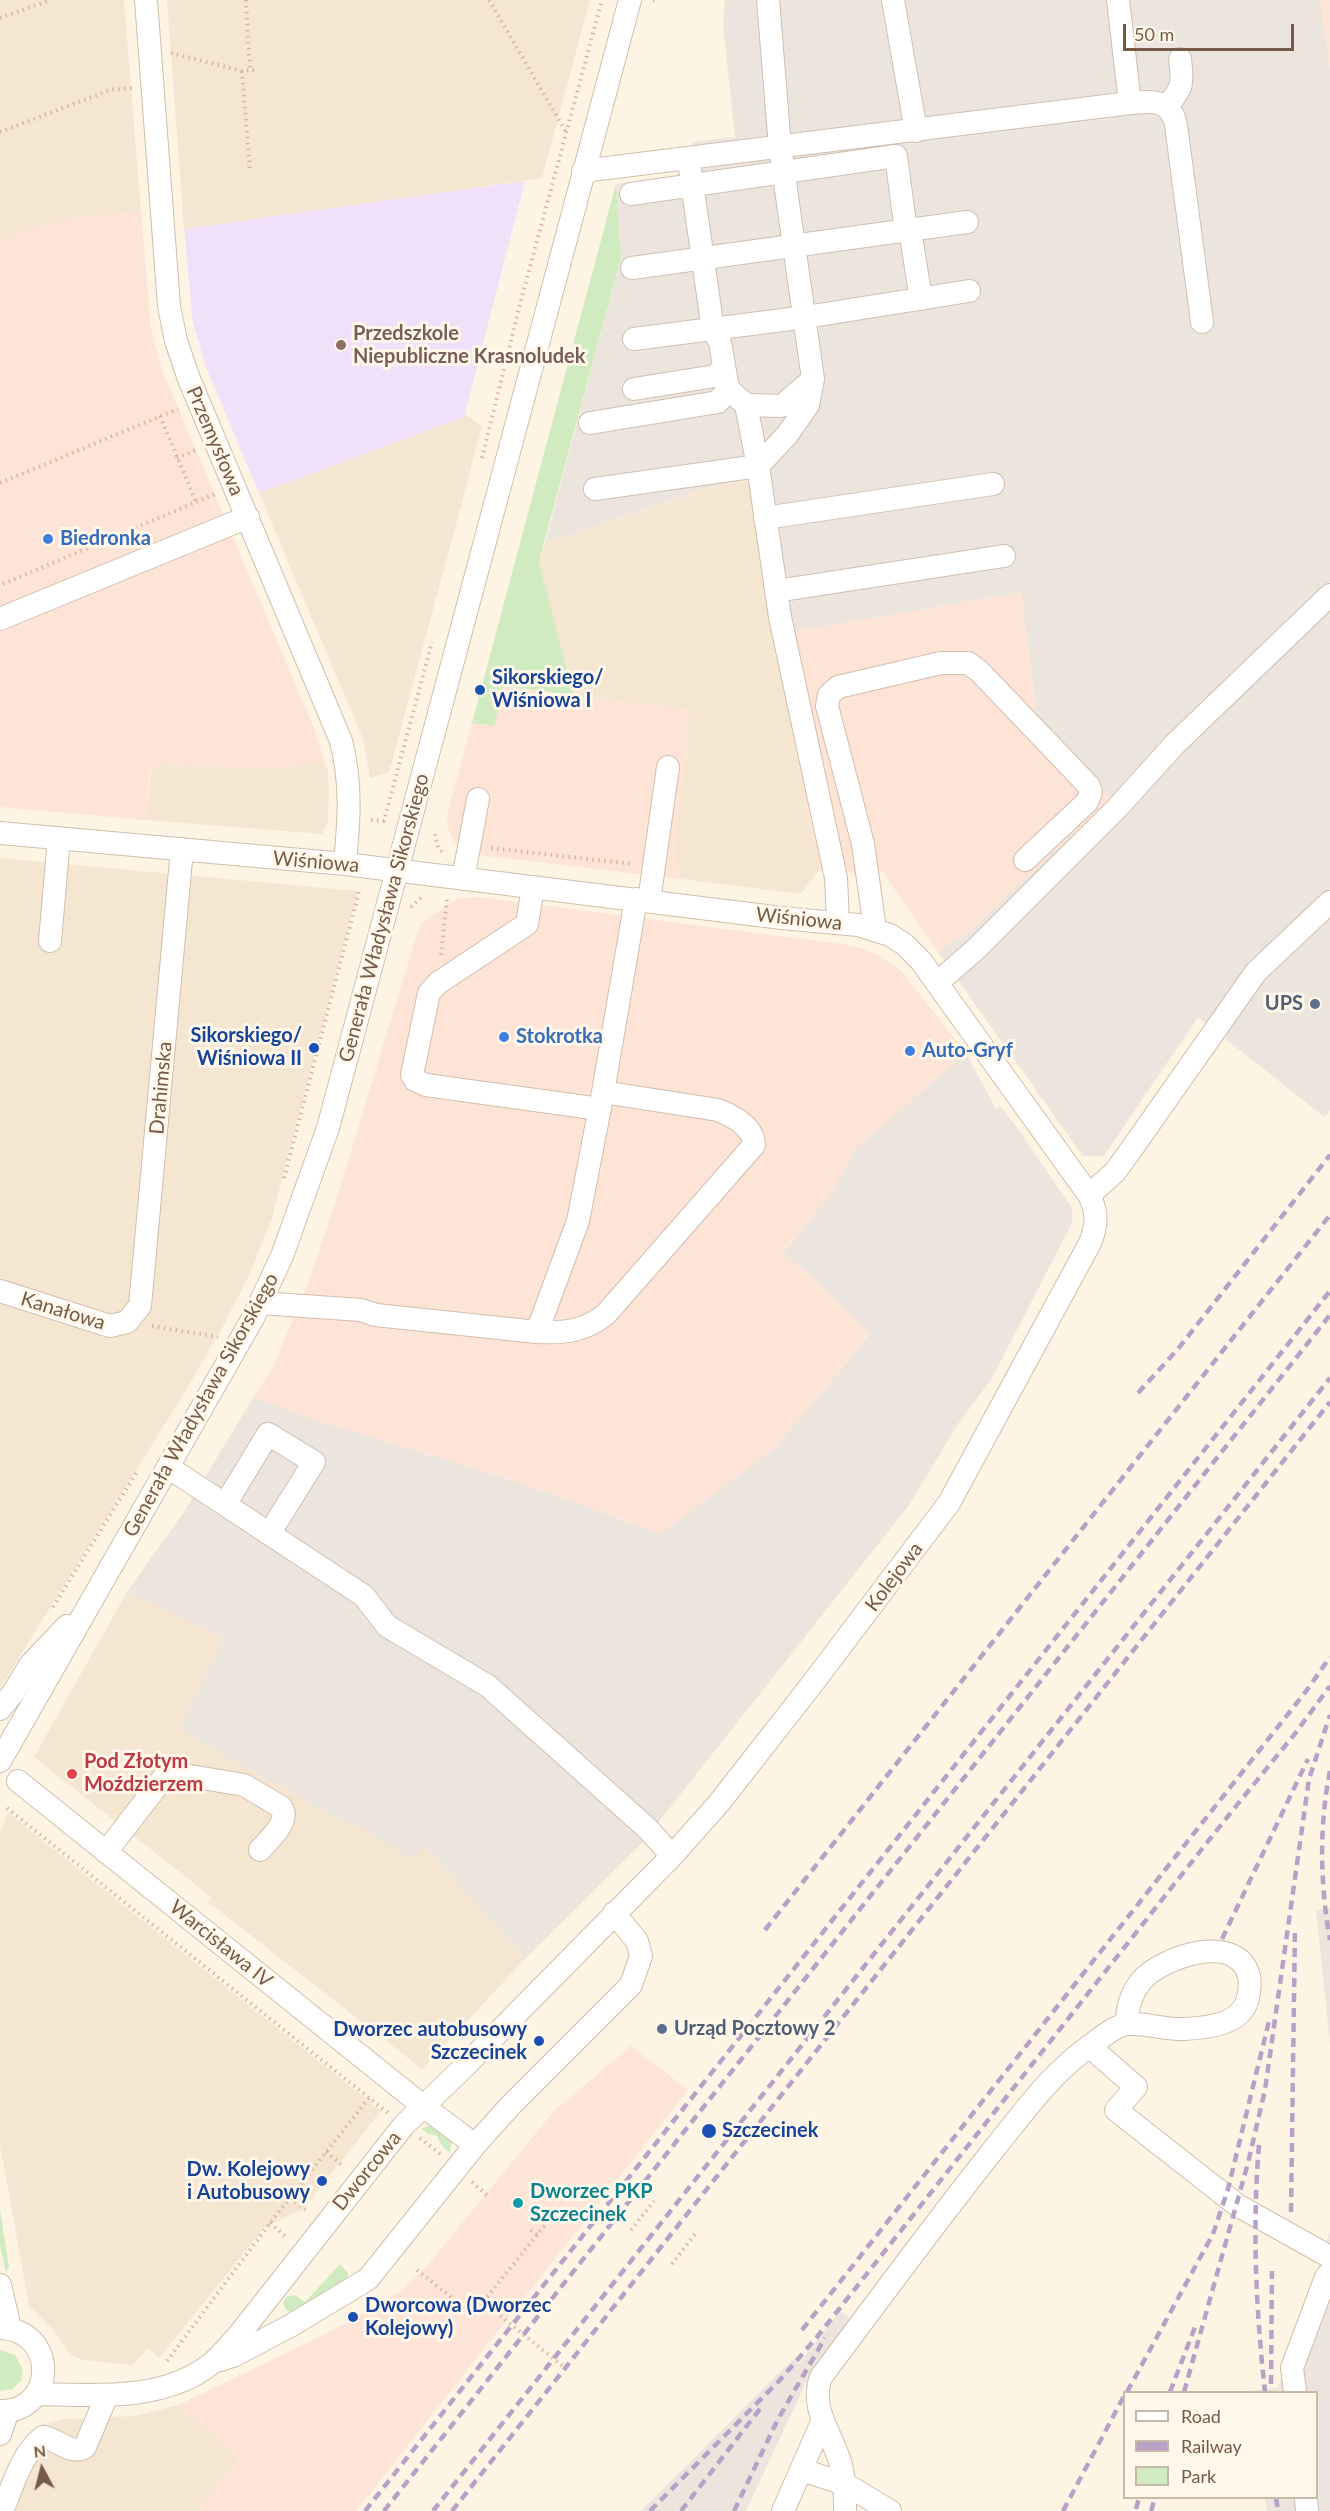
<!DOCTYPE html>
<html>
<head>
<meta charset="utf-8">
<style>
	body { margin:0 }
	#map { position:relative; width:1330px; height:2511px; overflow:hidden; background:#fdf4e3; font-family:Lato,sans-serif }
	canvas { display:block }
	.legend { position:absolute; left:1123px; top:2391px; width:195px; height:108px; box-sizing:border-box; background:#fff8ea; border:2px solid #c8b9a9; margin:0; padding:8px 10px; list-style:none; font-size:18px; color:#765a48 }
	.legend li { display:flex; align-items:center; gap:12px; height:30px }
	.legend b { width:30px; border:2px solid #c8b9a9 }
	.north { position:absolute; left:12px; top:2439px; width:60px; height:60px; -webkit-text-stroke:4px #fff8ea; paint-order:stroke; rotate:353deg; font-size:16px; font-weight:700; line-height:24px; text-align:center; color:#765a48 }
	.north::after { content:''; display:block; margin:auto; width:21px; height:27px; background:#765a48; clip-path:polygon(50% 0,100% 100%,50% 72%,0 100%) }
	.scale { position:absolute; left:1123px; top:24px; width:171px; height:27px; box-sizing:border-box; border:3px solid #765a48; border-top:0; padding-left:8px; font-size:18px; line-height:21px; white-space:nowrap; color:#765a48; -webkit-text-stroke:4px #fff8ea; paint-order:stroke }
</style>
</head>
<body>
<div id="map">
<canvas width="1330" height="2511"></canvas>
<ul class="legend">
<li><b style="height:8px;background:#fff"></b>Road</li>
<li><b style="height:8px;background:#b7a1c7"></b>Railway</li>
<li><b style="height:16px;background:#d1ebc1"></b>Park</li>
</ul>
<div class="north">N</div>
<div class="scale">50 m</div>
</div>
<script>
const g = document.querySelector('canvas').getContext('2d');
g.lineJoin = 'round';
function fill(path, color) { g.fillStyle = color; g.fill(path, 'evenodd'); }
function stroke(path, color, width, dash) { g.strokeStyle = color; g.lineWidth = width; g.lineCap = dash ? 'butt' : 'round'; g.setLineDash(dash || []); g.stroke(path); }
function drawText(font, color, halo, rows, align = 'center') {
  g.font = font + ' Lato,sans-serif'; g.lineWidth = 6; g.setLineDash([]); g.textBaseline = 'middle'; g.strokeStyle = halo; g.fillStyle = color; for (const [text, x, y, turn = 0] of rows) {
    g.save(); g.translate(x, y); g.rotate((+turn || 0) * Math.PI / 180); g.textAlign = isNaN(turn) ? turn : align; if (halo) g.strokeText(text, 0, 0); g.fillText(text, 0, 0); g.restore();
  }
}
fill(new Path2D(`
	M0,0H124L141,211L76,218L36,228L0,242Z
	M167,0H590L542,178L184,229Z
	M465,414L482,426L460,510L389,772L370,778L363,739L259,493L464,417Z
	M755,479L774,635L819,870L801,894L681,879L673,852L686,753L689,710L573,695L539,561L545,543L707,488Z
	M324,760L328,772L329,792L328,821L322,834L146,820L151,769L161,764L275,768Z
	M0,858L358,891L271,1221L250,1273L222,1328L180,1400L0,1688Z
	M127,1592L223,1638L180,1728L226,1757L341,1820L363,1829L414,1859L423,1845L525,1959L422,2069L208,1902L211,1897L34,1757Z
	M8,1813L381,2111L303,2209L265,2227L159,2358L148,2348L133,2365L84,2360L70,2355L55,2332L29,2306L0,2145V1833Z
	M178,2405L240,2457L197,2511H0V2494L19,2446L39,2425L65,2419L135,2416Z`), '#f5e6d1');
fill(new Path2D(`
	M1320,0H1330V68Z
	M141,211L151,329L162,370L314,728L324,760L275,768L161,764L150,769L146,820L0,807V242L36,228L76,218Z
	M1021,592L1037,716L1111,798L971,930L938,952L882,871L857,876L847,870H819L774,635Z
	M504,686L689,710L686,753L673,852L681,879L479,855L462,849L453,840L448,828L447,815L472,723L494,726Z
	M479,897L848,945L864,949L880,956L902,972L966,1053L855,1149L830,1195L783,1252L809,1274L870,1333L774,1449L661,1534L515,1481L325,1423L253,1398L273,1368L310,1278L339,1191L420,924L456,899Z
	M631,2046L688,2090L356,2511H197L240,2457L178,2405L326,2334L401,2291L426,2267L554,2111Z`), '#fee3d7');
fill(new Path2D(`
	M725,0H1320L1330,68V1110L1324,1117L1198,1017L1104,1156H1083L938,952L971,930L1111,798L1037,716L1021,592L774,635L754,479L706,488L545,543L621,258L616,184L684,175L693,142L735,137L723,25Z
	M966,1053L996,1109L1000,1106L1016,1126L1072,1208V1223L992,1378L958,1424L909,1505L642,1843L525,1959L424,1846L414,1860L363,1829L341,1820L226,1757L179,1728L223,1638L127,1592L184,1512L253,1398L325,1423L515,1481L661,1534L774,1449L870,1334L809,1274L783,1253L830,1195L855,1149Z
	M1330,1908V2043L1316,1910Z
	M1330,2231V2511H1267L1265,2498H1316V2392H1255V2390L1278,2388Z
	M840,2310L853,2321L808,2378L746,2511H641L793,2359L799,2364Z`), '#ece5de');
fill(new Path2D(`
	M525,181L464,417L259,493L206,367L193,323L184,229Z`), '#f1e0f9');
fill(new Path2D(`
	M616,184L621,258L539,561L573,695L504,686L494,726L472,723Z
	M431,2125L452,2142L450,2153L442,2146L437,2136L428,2134L421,2129Z
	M0,2210L9,2267L6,2272L0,2246Z
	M340,2264L348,2273V2280L293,2313L286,2310L283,2303L287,2296L295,2295L305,2302Z
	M0,2350L15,2355L23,2370L21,2381L12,2389L0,2391Z`), '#d1ebc1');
const minor = new Path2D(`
	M146,0L169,306L176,341L189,379L341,741C352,784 349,820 345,864
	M893,0L916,131
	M1118,0L1130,103
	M1167,106C1183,88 1183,83 1180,59
	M690,169L713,330L720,342L728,389L746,405L758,466
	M583,171L1130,103C1152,101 1171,99 1176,125L1202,322
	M631,194L896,156L906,231
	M910,230L921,299
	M632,268L967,222
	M634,339L806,317L969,291
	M634,389L715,376L724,368
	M747,405L782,406L813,379
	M590,423L718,402L728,389
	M758,466L787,435L808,405L813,379L780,147L768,0
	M595,489L758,466L780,617L836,878L838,923
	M765,518L993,484
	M776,591L1004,556
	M0,619L248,517
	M0,833L345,864L782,918L858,925L890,935L904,944L921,961L1089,1195C1098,1212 1097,1226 1090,1243L949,1503L809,1688L719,1803L672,1856L466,2065L404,2125L238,2336C229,2345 222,2355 212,2363C165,2402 93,2395 36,2394
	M463,879L478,799
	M533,887L527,924L438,983L429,993L412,1075L415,1080L426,1085L600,1109
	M649,901L668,767
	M875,929L863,844L827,706L829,695L838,687L941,663H968L979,671L1089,786L1091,792L1087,802L1025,860
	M50,941L59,838
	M937,983L976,949L1118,807L1175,744L1330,595
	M1089,1195L1115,1172L1133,1147L1256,972L1330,902
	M0,1291L110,1326L127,1322L140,1306L182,849
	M260,1303L361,1310L376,1315L537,1332L578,1221L603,1092L636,899
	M537,1332C564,1333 584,1332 606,1314L754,1145C754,1127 733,1116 718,1110L603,1092
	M168,1467L364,1596L387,1626L488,1686L648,1829L672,1856
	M226,1503L268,1434L314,1462L269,1534
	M0,1709L13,1693L30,1665L67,1626
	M0,1761L253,1318L282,1256L328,1128L630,0
	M18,1781L423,2106L475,2145
	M106,1852L164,1777L178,1774L244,1785L281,1807C291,1821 269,1839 260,1850
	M1089,2046L1136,2087L1116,2110L1237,2205L1330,2257
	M0,2285L10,2328
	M0,2328C59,2330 56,2413 0,2411
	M220,2360L235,2355L290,2326L368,2279L475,2145L510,2106L631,1985L641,1956L637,1941L614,1913
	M1295,2392L1292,2368L1326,2277L1330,2273
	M0,2434L8,2411
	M802,2470L845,2484L890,2511
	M1306,2498L1307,2511
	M2,2511C13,2486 21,2454 43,2437C58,2439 71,2456 85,2447L107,2395
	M783,2511L823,2420
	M845,2511C845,2495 845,2480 841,2465C833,2435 809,2409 821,2377C878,2301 935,2223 994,2149C1024,2112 1051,2073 1090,2046C1099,2039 1117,2024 1129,2024C1147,2023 1165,2030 1183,2029C1206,2028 1242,2025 1248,1998C1249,1991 1251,1983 1249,1976C1237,1931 1162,1957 1141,1981C1131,1994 1127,2008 1127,2023`);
stroke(minor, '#d1beac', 24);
stroke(new Path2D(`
	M246,0L250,70
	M489,0L566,132
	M653,0L659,1
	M0,18L50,0
	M171,53L242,71L254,70
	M242,71L250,172
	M0,132L110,90L132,88
	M160,416L196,502
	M177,458L196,450
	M482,458L520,304L602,0
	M0,483L178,409
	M3,584L215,494
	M371,820L384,821L432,642
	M435,834L438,848L444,854
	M491,848L633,864
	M411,907L423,896
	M441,955L447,899
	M284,1178L360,888
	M152,1326L218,1337
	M53,1607L138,1470
	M7,1808L388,2113
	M420,2138L440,2154
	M326,2152L342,2165
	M472,2182L490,2198
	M290,2198L306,2210
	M270,2223L285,2236
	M531,2230L537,2235L563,2204
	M631,2230L654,2201
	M537,2235L483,2302L570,2372
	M672,2264L695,2234
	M417,2270L473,2315L483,2302
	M167,2361L270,2223L369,2098`), '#d9b69d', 4, [1.5, 4.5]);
stroke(minor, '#fff', 22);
stroke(new Path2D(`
	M1138,1393L1178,1349L1330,1155
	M1330,1771C1319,1825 1320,1885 1330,1940
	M765,1930L1330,1215
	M1222,1939L1308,1759
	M1259,2145C1252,2228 1256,2310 1265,2392
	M1291,2212L1295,1927
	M802,2330L1307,1690L1330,1657
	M1271,2384L1272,2271
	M1127,2392L1213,2234L1228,2189L1270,2017
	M1170,2392L1195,2327
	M1184,2392L1248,2163L1265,2090L1309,1779L1330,1715
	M1276,2498L1278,2511
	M1136,2509L1139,2498
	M365,2511L1330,1291
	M384,2511L1330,1315
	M433,2511L1330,1378
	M452,2511L1330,1402
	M650,2511L779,2381L817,2337L1232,1811L1294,1735L1330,1686
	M681,2511L763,2405
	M734,2511L777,2421L825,2338
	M1063,2511L1124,2396
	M1151,2511L1155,2498`), '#b7a1c7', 4.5, [9, 6]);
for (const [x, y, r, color] of [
	[341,345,6,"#8d6e63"],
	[48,539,6,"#3f7fe0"],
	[480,690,6,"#1a4fb4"],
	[1315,1004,6,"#5c6f8a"],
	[504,1037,6,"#3f7fe0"],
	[314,1048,6,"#1a4fb4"],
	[910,1051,6,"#3f7fe0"],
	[72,1774,6,"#e0444e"],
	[662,2029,6,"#5c6f8a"],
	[539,2041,6,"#1a4fb4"],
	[709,2131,8,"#1a4fb4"],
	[322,2181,6,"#1a4fb4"],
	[518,2203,6,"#0f9aa8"],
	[353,2317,6,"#1a4fb4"]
]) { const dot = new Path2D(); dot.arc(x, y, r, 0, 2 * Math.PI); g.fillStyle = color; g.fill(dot); stroke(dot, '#fff8ea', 2); }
drawText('bold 20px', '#785e54', '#fff8ea', [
	["Przedszkole",353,334],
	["Niepubliczne Krasnoludek",353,357]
], 'left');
drawText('20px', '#765a48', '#fff8ea', [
	["Przemysłowa",215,441,67],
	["Wiśniowa",316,862,5],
	["Generała Władysława Sikorskiego",384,918,-75],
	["Wiśniowa",799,919,6],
	["Drahimska",161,1088,-85],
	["Kanałowa",63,1311,17],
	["Generała Władysława Sikorskiego",201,1405,-61],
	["Kolejowa",894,1577,-53],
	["Warcisława IV",221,1944,39],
	["Dworcowa",367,2171,-51]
]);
drawText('bold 20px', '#366cbe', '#fff8ea', [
	["Biedronka",60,539],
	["Stokrotka",516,1037],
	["Auto-Gryf",922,1051]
], 'left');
drawText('bold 20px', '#164399', '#fff8ea', [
	["Sikorskiego/",492,678],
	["Wiśniowa I",492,701],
	["Sikorskiego/",302,1036,"right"],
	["Wiśniowa II",302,1059,"right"],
	["Dworzec autobusowy",527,2030,"right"],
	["Szczecinek",527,2053,"right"],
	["Szczecinek",722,2131],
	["Dw. Kolejowy",310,2170,"right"],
	["i Autobusowy",310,2193,"right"],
	["Dworcowa (Dworzec",365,2306],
	["Kolejowy)",365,2329]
], 'left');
drawText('bold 20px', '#4e5e75', '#fff8ea', [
	["UPS",1303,1004],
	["Urząd Pocztowy 2",674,2029,"left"]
], 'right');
drawText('bold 20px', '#be3a42', '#fff8ea', [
	["Pod Złotym",84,1762],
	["Moździerzem",84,1785]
], 'left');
drawText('bold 20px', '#0d838f', '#fff8ea', [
	["Dworzec PKP",530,2192],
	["Szczecinek",530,2215]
], 'left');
</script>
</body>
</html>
